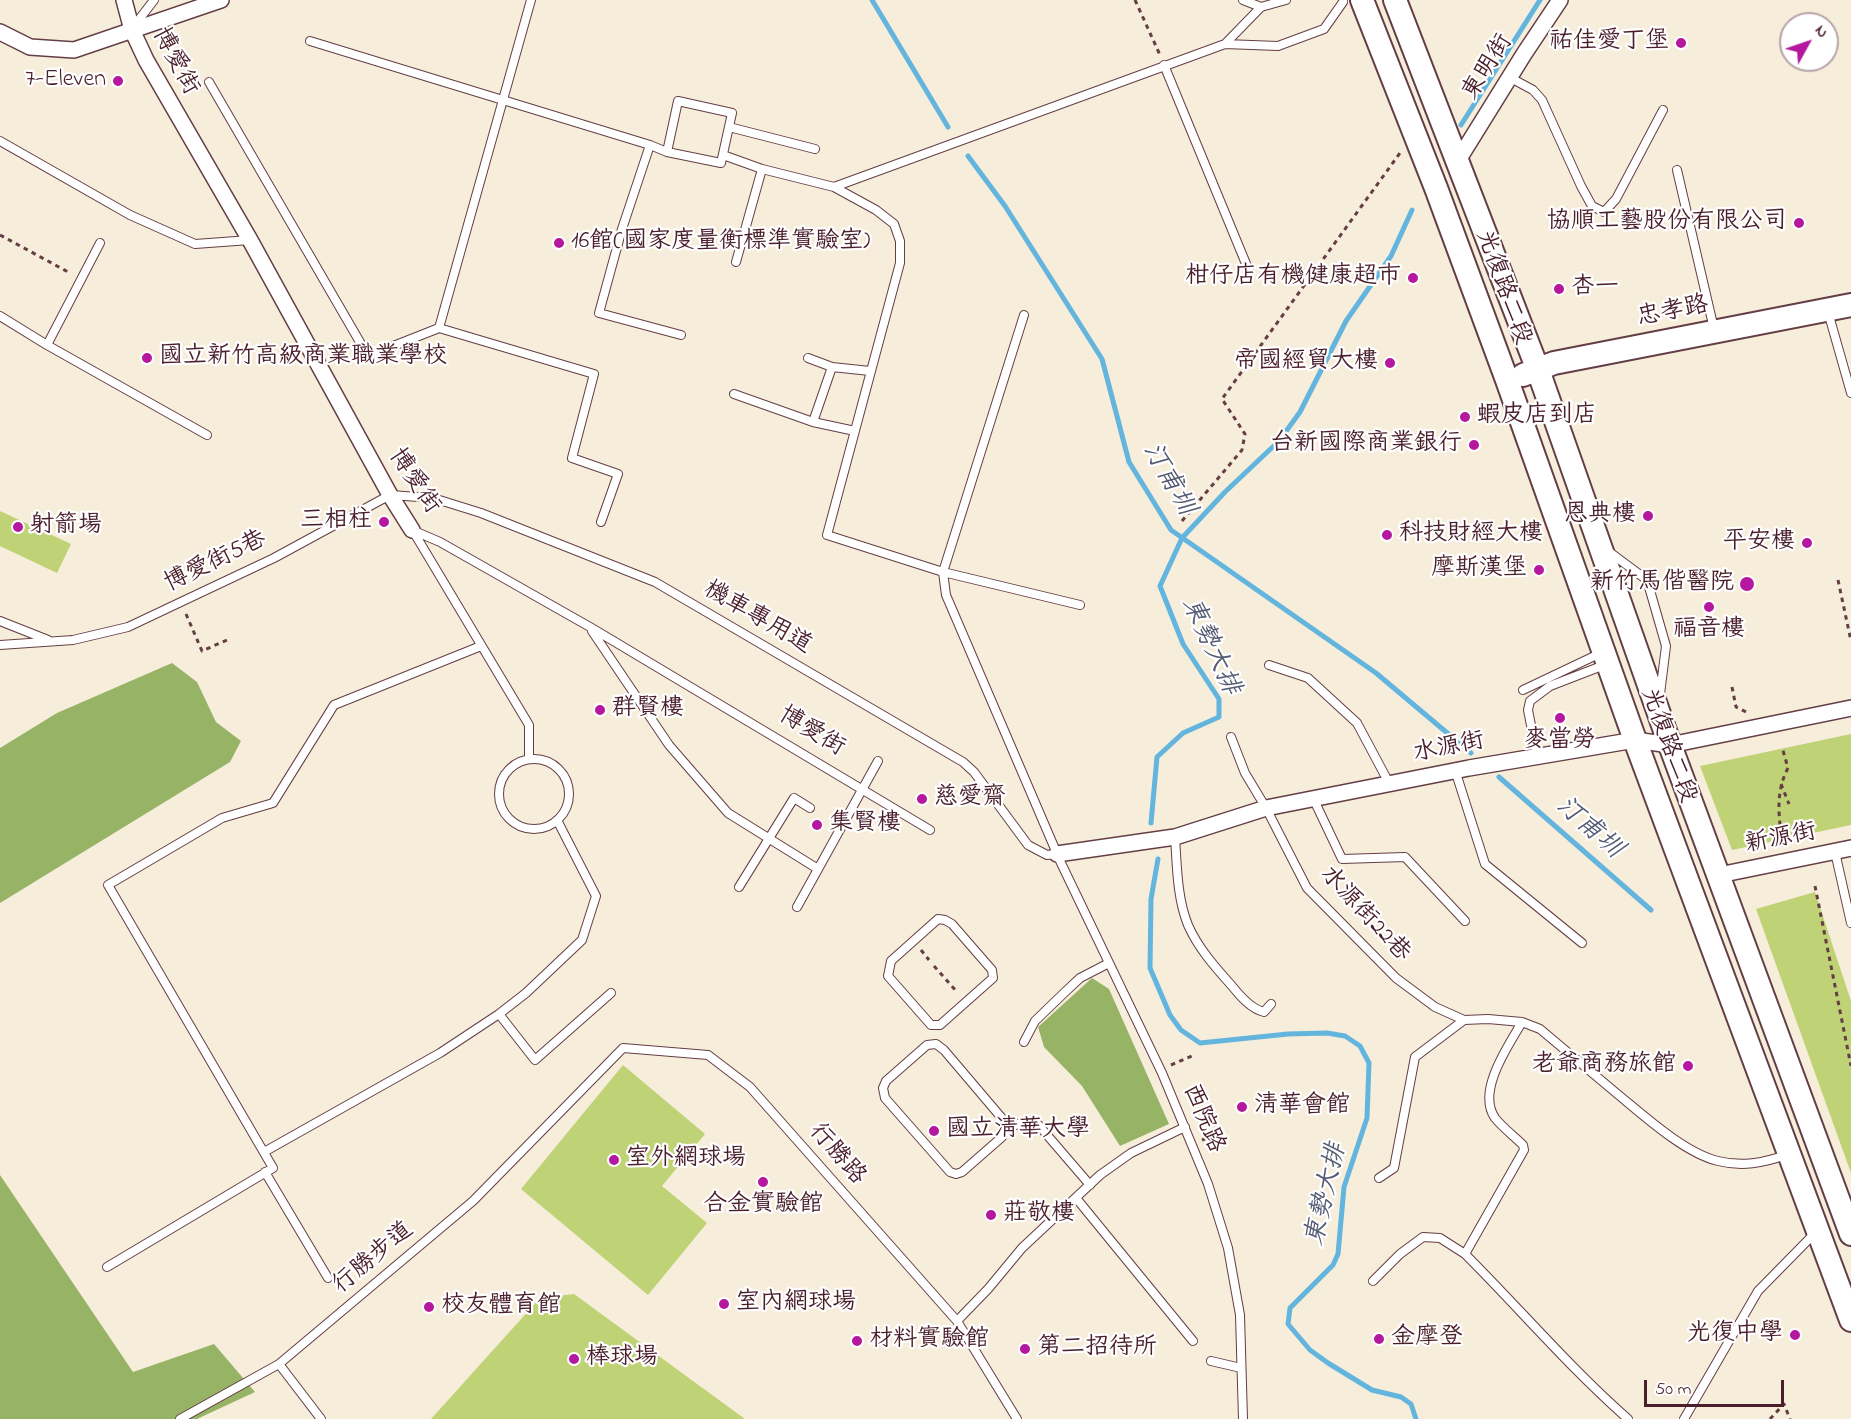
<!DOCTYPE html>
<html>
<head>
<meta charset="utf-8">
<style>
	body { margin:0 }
	#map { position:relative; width:1851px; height:1419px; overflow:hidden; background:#f7eddb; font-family:"Indie Flower",sans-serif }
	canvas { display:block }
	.north { position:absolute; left:1779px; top:12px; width:60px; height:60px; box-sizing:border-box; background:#fff; border:2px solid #b7a5aa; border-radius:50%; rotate:50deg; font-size:16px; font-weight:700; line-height:24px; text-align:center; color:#4a1f2b }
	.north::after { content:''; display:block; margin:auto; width:21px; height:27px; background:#b5179e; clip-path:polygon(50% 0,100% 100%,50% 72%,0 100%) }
	.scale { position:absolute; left:1644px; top:1380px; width:140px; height:27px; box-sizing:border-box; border:3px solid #4a1f2b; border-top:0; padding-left:8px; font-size:18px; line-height:21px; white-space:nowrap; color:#4a1f2b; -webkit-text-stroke:4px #fff; paint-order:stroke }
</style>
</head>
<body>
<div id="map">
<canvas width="1851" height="1419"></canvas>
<div class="north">N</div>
<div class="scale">50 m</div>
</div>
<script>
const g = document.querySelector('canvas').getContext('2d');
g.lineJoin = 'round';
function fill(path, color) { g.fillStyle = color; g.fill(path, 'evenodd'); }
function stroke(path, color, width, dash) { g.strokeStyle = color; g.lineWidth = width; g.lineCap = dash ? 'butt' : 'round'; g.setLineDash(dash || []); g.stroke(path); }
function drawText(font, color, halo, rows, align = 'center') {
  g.font = font + ' "Indie Flower","LXGW WenKai TC",sans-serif'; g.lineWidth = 4.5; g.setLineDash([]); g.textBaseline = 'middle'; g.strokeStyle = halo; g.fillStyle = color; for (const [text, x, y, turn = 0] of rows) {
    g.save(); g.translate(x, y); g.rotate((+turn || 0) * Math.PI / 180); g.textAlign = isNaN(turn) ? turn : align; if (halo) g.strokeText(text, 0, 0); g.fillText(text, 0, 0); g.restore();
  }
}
fill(new Path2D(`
	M0,511L71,544L57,573L0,546Z
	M1851,734V825L1732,850L1700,766Z
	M1815,892L1851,1001V1173L1756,909Z
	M623,1065L705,1134L662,1186L707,1223L648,1295L521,1189Z
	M574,1294L745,1419H431L540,1298Z`), '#bfd275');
fill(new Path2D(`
	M172,663L197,682L216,722L241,741L230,762L0,903V748L57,713Z
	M1092,978L1109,989L1169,1124L1120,1146L1082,1086L1044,1047L1038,1027Z
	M0,1175L133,1372L214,1344L255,1392L197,1419H0Z`), '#97b466');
stroke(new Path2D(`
	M872,0L948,127
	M1461,125L1540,0
	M968,156L1005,206L1102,359L1129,462L1171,530L1376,673L1471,753
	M1499,777L1651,910
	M1151,823L1157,757L1183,733L1219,717V699L1183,644L1160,586L1182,538L1225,492L1279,441L1300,412L1346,321L1391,256L1412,210
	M1158,859L1151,899L1150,968L1170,1015L1181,1030L1200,1043L1288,1034L1327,1033L1345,1036L1360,1046L1369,1063L1367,1118L1344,1187L1338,1254L1333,1265L1290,1308L1288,1324L1310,1350L1328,1363L1372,1390L1401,1397L1411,1404L1416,1419`), '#63b5de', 5);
const lane = new Path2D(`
	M1243,0L1261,7
	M134,26L154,0
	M310,41L650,145L667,152L721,163L732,113L678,101L667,152
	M1225,44L1261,7L1286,0
	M1164,65L1249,271
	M1509,77L1533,90L1542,100L1581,186L1592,206L1604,212L1616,199L1663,110
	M209,82L368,356L439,328L594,374L572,458L618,474L601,522
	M729,127L815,149
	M0,141L130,215L195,244L250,240
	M650,145L622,229L599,313L681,335
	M723,155L762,169L834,187L876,210L894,224L900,241V263L827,535L943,572L946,595L1061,863L1162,1073L1208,1184L1228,1248L1240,1315L1243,1419
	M1677,170L1714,329
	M834,187L1225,44L1278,46L1324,29L1343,2
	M736,262L762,169
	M1828,312L1851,393
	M1024,315L943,572L1080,605
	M0,316L47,345L207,435
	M439,328L531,0
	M47,345L100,243
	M808,358L832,367L870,371
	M734,394L813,422L855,431
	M813,422L832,367
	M412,530L440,542L590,627L930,830
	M413,531L529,725V759
	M1608,551L1647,580L1666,646L1660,694
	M0,621L48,640
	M592,631L669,745L728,813L818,869
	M0,645L73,640L128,627L274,558L390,495L433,498L481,513L655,582L963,762L974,772L1028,845L1047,855L1057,854
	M1269,665L1308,678L1357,723L1389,783
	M1523,690L1603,652
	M1231,737L1245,773L1266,808L1307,888L1396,978L1435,1007L1464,1020
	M1537,756L1528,710L1530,701L1550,686L1607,664
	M499 794a35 35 0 1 1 70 0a35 35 0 1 1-70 0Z
	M1455,770L1485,864L1582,943
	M1313,798L1342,859L1405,857L1465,921
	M1175,837C1177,866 1177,898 1188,925C1198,948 1215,967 1232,986C1240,996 1251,1009 1264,1012L1271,1004
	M1835,852L1851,923
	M739,887L794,798L810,808
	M797,907L878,761
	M938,919L945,920L952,924L992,970L993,978L940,1025H931L888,976L891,961Z
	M499,1014L535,1060L611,993
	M1522,1022C1509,1045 1476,1091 1495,1118C1503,1128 1514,1136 1523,1145L1524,1150L1465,1254C1520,1309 1570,1368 1628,1419
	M1024,1042L1035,1021L1064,993L1080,978L1109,963
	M936,1044L944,1050L1006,1123L1002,1137L962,1172L956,1174L950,1172L885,1098L883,1088L886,1081L927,1045Z
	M1005,1130L1022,1122L1035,1121L1090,1185
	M264,1152L440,1053L499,1014L526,993L582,940L596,896L557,820
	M265,1172L328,1278
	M1379,1178L1394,1168L1415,1057L1464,1020L1488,1019L1522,1022L1540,1029C1565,1050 1590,1071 1615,1092C1642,1114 1684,1153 1718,1161C1742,1167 1763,1163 1786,1155
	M1076,1198L1193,1341
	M107,1267L273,1168L108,885L222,818L273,803L334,705L481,646
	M1373,1281L1400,1254L1423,1237L1440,1238L1465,1254
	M957,1321L988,1289L1022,1248L1100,1175L1131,1153L1185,1127
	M1211,1361L1241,1368
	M279,1364L321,1419
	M180,1419L279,1364L473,1201L623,1048L708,1055L750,1087L957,1321L1017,1419
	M1684,1419L1758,1291L1815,1233`);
const street = new Path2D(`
	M124,0L132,30L146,60L250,240L390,495L412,530
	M0,32L30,47L74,50L221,0
	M1457,162L1524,54L1560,0
	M1057,854L1175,837L1266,808L1469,768L1635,740L1670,745L1851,708
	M1719,875L1851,848`);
const secondary = new Path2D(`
	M1362,0L1436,188L1507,380L1635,740L1851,1320
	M1395,0L1538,370L1670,745L1851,1234
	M1523,375L1554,363L1851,305`);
stroke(lane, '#643e45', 10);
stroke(street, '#643e45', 18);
stroke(secondary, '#643e45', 26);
stroke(new Path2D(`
	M1135,0L1160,55
	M0,235L70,273
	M1182,521L1242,450L1245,434L1222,399L1400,153
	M1838,580L1851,641
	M186,614L202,651L227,640
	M1732,687L1736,707L1746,712
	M1781,784L1789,804
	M1782,843C1779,816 1775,793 1788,768L1782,747
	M1815,886L1851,1066
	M921,950L929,960
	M934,966L957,992
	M1171,1065L1194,1055
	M1201,1111L1205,1120
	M1202,1140L1212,1136L1215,1145L1219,1143L1213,1128
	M1770,1419L1784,1404L1790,1419`), '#643e45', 3, [4.5, 4.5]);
stroke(lane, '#fff', 8);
stroke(street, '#fff', 15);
stroke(secondary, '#fff', 22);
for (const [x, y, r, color] of [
	[1681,43,6,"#b5179e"],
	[118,81,6,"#b5179e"],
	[1799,223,6,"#b5179e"],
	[559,243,6,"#b5179e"],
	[1413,278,6,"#b5179e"],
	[1559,289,6,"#b5179e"],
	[147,358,6,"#b5179e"],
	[1390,363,6,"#b5179e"],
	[1465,417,6,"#b5179e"],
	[1474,445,6,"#b5179e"],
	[1648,516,6,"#b5179e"],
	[384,522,6,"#b5179e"],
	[18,527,6,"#b5179e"],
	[1387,535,6,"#b5179e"],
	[1807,543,6,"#b5179e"],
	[1539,570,6,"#b5179e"],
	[1747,584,8,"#b5179e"],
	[1709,607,6,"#b5179e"],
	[600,710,6,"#b5179e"],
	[1560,718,6,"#b5179e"],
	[922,799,6,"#b5179e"],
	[817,825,6,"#b5179e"],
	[1688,1066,6,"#b5179e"],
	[1242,1107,6,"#b5179e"],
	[934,1131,6,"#b5179e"],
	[614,1160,6,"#b5179e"],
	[763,1182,6,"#b5179e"],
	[991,1215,6,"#b5179e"],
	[724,1304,6,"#b5179e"],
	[429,1307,6,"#b5179e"],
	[1795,1335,6,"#b5179e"],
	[1379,1339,6,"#b5179e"],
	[857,1341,6,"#b5179e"],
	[1025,1349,6,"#b5179e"],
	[574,1359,6,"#b5179e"]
]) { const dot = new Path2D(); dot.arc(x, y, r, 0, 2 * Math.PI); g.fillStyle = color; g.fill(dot); stroke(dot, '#fff', 2); }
drawText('24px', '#4a1f2b', '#fff', [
	["祐佳愛丁堡",1669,43,"right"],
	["7-Eleven",106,81,"right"],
	["協順工藝股份有限公司",1787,223,"right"],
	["16館(國家度量衡標準實驗室)",571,243],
	["柑仔店有機健康超市",1401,278,"right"],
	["杏一",1571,289],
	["國立新竹高級商業職業學校",159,358],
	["帝國經貿大樓",1378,363,"right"],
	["蝦皮店到店",1477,417],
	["台新國際商業銀行",1462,445,"right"],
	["恩典樓",1636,516,"right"],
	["三相柱",372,522,"right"],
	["射箭場",30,527],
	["科技財經大樓",1399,535],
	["平安樓",1795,543,"right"],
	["摩斯漢堡",1527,570,"right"],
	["新竹馬偕醫院",1734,584,"right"],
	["福音樓",1709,631,"center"],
	["群賢樓",612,710],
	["麥當勞",1560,742,"center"],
	["慈愛齋",934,799],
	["集賢樓",829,825],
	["老爺商務旅館",1676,1066,"right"],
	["清華會館",1254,1107],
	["國立清華大學",946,1131],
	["室外網球場",626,1160],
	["合金實驗館",763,1206,"center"],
	["莊敬樓",1003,1215],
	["室內網球場",736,1304],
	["校友體育館",441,1307],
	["光復中學",1783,1335,"right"],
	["金摩登",1391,1339],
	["材料實驗館",869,1341],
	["第二招待所",1037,1349],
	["棒球場",586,1359]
], 'left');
drawText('24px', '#4a1f2b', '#fff', [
	["博愛街",174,62,62],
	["東明街",1489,68,-58],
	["光復路二段",1502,288,70],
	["忠孝路",1673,313,-11],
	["博愛街",413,482,56],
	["博愛街5巷",216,563,-26],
	["機車專用道",757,619,30],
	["博愛街",811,733,31],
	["光復路二段",1667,746,70],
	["水源街",1449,749,-11],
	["新源街",1781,840,-11],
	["水源街22巷",1364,915,47],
	["西院路",1202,1119,67],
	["行勝路",836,1155,49],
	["行勝步道",374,1259,-40]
]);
drawText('italic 26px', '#545b73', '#fff', [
	["汀甫圳",1167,480,60],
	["東勢大排",1209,647,65],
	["汀甫圳",1588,829,41],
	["東勢大排",1328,1195,-77]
]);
</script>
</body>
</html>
